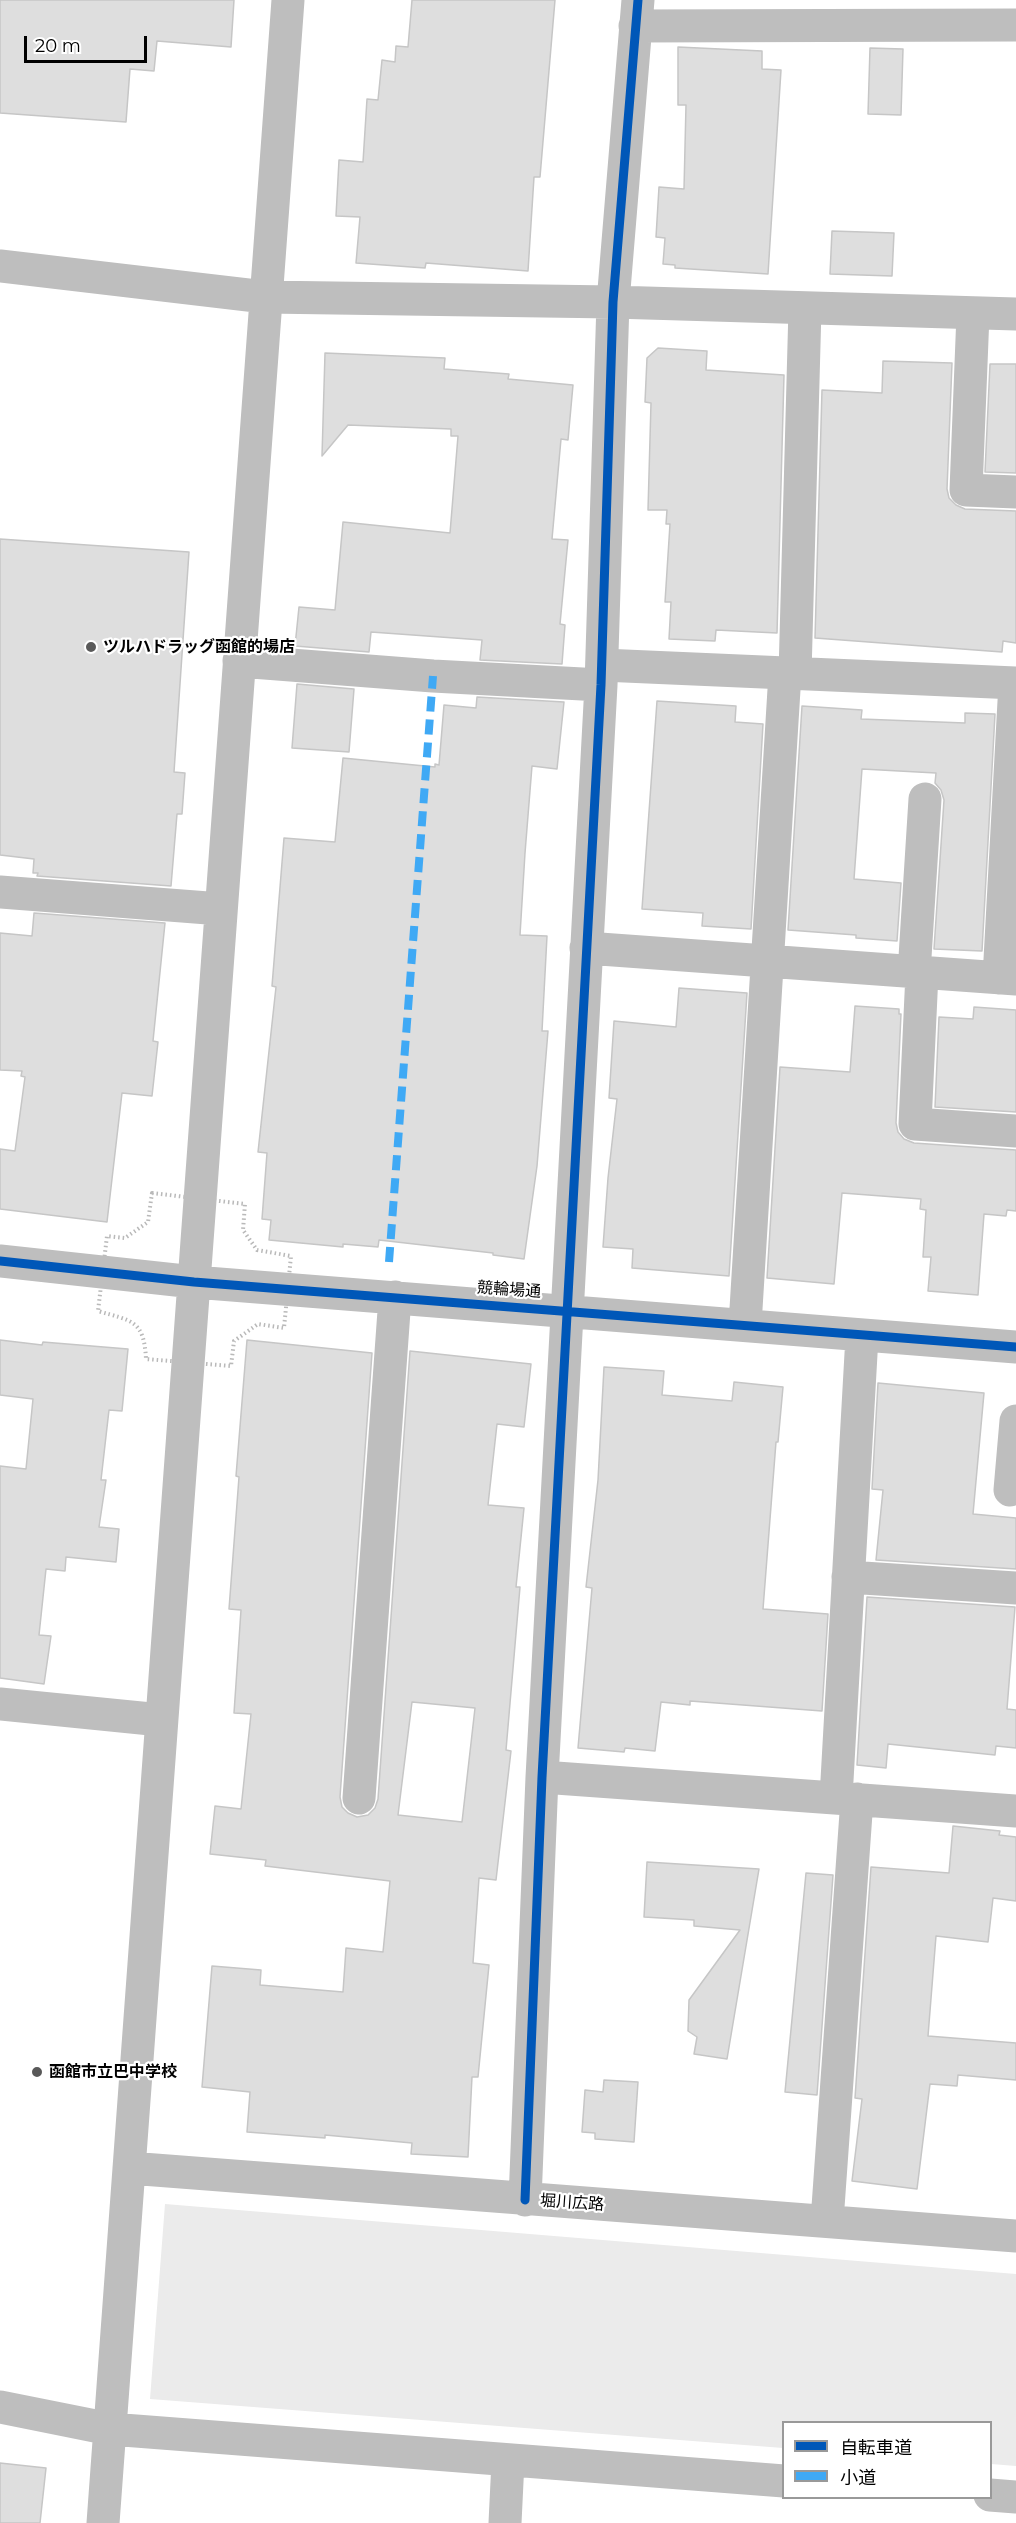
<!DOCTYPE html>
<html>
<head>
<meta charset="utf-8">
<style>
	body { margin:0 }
	#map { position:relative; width:1016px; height:2523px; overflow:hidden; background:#fff; font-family:Montserrat,"Noto Sans JP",sans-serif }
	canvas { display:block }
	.legend { position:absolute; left:782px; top:2421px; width:210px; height:78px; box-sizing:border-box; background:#fff; border:2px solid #999; margin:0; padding:8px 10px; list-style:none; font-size:18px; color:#000 }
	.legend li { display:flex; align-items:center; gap:12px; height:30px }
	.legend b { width:30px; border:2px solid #999 }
	.scale { position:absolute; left:24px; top:36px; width:123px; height:27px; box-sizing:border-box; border:3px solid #000; border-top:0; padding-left:8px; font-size:18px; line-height:21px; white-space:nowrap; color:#000; -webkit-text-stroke:4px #fff; paint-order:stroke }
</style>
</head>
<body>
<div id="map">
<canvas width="1016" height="2523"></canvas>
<ul class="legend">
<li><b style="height:8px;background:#0057b8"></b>自転車道</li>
<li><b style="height:8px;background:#3fa9f5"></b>小道</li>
</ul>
<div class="scale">20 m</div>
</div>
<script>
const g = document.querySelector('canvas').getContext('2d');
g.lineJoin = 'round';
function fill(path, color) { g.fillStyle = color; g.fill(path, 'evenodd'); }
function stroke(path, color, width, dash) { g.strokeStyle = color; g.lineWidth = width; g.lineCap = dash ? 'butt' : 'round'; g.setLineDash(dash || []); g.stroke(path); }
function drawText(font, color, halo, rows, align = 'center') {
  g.font = font + ' Montserrat,"Noto Sans JP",sans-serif'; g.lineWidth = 4.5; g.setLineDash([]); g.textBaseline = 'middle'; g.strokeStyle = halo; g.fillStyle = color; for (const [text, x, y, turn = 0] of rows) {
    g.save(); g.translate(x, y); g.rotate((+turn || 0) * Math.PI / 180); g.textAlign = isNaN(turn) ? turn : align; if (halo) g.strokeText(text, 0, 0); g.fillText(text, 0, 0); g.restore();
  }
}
fill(new Path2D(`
	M165,2204L1016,2274V2466L991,2464L990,2422H784L783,2448L150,2399Z`), '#ebebeb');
const building = new Path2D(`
	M0,0H234L231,47L157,41L154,71L130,69L126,122L0,113Z
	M412,0H555L540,177H534L528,271L426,263L425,268L356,263L360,217L336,216L339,160L363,162L367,99L378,100L382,60L395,62L396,46L408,47Z
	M678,47L762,51V69L781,70L768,274L675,268V265L663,264L665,238L656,237L659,187L684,189L686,105H678Z
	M870,48L903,49L901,115L868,114Z
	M832,231L894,233L892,276L830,274Z
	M658,348L707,351L706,370L784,375L777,633L716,630L715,641L669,639L671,602H665L670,524H666L667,510H648L651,403L645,402L647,358Z
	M325,353L445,358L444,369L509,374L508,379L573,385L568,440L561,439L552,539L568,540L560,624L565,625L562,664L480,660L482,640L371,632L369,652L295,646L299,607L335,610L343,522L450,533L458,436H451V429L348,425L322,456Z
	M883,361L952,363L947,489L949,498L956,505L965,509L1016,511V643L1003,641L1002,652L815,638L822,390L882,393Z
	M990,364H1016V473L985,472Z
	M0,539L189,552L174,772L185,773L182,814H177L171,886L37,876L38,873H33L34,859L0,855Z
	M297,684L354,689L349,752L292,748Z
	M477,697L564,702L557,769L532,766L525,853L520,935L547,936L542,1031H548L537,1166L524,1259L493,1255V1253L379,1240L378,1247L343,1244V1247L269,1240L271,1220L262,1219L267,1153L258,1152L276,987L272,986L284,838L335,842L343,758L435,767V764L439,765L444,705L476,708Z
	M657,701L736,706L735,722L763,724L751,929L702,926L703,913L642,909Z
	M802,706L862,710L861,719L965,723V713L995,714L982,951L934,949L944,800L941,790L935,783L936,773L862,769L854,879L901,883L897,941L856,938V935L788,930Z
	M34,913L165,923L153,1041L158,1042L152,1096L122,1093L107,1222L0,1209V1149L15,1151L25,1077L21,1076L22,1071L0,1070V933L32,936Z
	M679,988L747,993L729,1276L632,1268L633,1249L603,1247L608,1178L617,1099L609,1098L614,1021L676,1027Z
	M855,1006L899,1009V1014H901L896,1123L898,1132L904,1139L914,1143L1016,1150V1211L1007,1210L1006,1216L984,1214L978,1295L928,1291L931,1257H923L926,1210L920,1209L921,1199L842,1193L834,1284L767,1278L780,1067L850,1072Z
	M974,1007L1016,1010V1112L935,1107L939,1017L973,1019Z
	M0,1340L42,1345L43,1342L128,1349L122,1411L109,1410L101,1480H106L99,1527L119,1529L116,1562L66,1557L65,1571L46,1569L39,1635L51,1636L44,1684L0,1678V1466L26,1469L33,1399L0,1395Z
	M247,1340L372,1353L340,1797L342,1807L348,1813L357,1817L368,1815L375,1808L378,1799L410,1351L531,1364L524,1427L497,1424L488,1505L524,1508L516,1587H520L506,1750L511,1751L496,1880L479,1878L473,1963L489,1965L478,2077H472L468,2157L411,2154L412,2143L325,2135V2138L247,2132L250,2092L202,2087L212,1966L261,1970L260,1985L343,1992L346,1948L383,1952L390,1881L265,1866L266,1860L210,1854L215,1806L241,1809L251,1714L234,1713L241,1610L229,1609L239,1477L236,1476ZM412,1702L475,1708L462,1822L398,1815Z
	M604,1367L664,1371L662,1395L732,1401L734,1382L783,1387L778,1442H776L763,1609L828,1614L822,1711L690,1701V1705L661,1702L655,1751L625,1748L624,1752L578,1748L592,1588L586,1587L598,1480Z
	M878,1383L984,1393L973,1514L1016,1518V1569L876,1560L883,1490L872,1489Z
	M867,1597L1015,1607L1007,1709L1016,1710V1748L996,1746L995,1755L888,1744L886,1768L857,1765Z
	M953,1826L1000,1831L999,1835L1016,1837V1901L993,1898L988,1942L936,1936L928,2036L1016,2043V2080L958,2075L957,2086L930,2084L917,2189L852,2181L862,2099L855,2098L871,1867L949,1873Z
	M647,1862L759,1869L727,2059L694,2054L697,2037L688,2031L689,2000L740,1930L694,1926V1920L644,1917Z
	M806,1873L833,1875L817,2095L785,2092Z
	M604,2080L638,2082L634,2142L595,2139V2133L582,2132L585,2090L603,2092Z
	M0,2463L46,2468L40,2523H0Z`);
fill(building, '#dedede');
stroke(building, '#c6c6c6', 1.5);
stroke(new Path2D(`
	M152,1193L245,1204L243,1230L257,1250L291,1256L284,1328L258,1324L234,1341L231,1366L146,1359C144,1319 131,1321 98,1311L107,1236L125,1238L148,1222Z`), '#b9b9b9', 4, [1.5, 3]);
stroke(new Path2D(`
	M635,26L1016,25
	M0,266L265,297L613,302L1016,314
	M973,314L966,490L1016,492
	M239,661L433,676L601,685
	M602,665L1016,683
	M795,674L805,308
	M0,892L221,909
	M586,948L1016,979
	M914,973L925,799
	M922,973L915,1124L1016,1131
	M999,978L1015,683
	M0,1261L194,1282L1016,1347
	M745,1325L785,673
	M1010,1490L1016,1421
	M848,1577L1016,1588
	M0,1704L161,1720
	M542,1777L1016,1811
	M359,1798L395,1297
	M836,1798L862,1336
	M129,2168L1016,2236
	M525,2200L542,1777L601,685L613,302L638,0
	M827,2221L857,1799
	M0,2407L110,2429L784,2481
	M990,2495L1016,2497
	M103,2523L288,0
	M505,2523L508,2461`), '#bebebe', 33);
stroke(new Path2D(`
	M389,1262L433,676`), '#3fa9f5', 8, [15, 8]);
stroke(new Path2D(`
	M0,1261L194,1282L1016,1347
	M525,2200L542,1777L601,685L613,302L638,0`), '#0057b8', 9);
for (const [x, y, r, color] of [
	[91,647,6,"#595959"],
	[37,2072,6,"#595959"]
]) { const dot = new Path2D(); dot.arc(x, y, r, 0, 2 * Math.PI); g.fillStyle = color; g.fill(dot); stroke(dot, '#fff', 2); }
drawText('bold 16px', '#000', '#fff', [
	["ツルハドラッグ函館的場店",103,647],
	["函館市立巴中学校",49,2072]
], 'left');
drawText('16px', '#000', '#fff', [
	["競輪場通",509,1290,4],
	["堀川広路",572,2203,4]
]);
</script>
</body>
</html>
